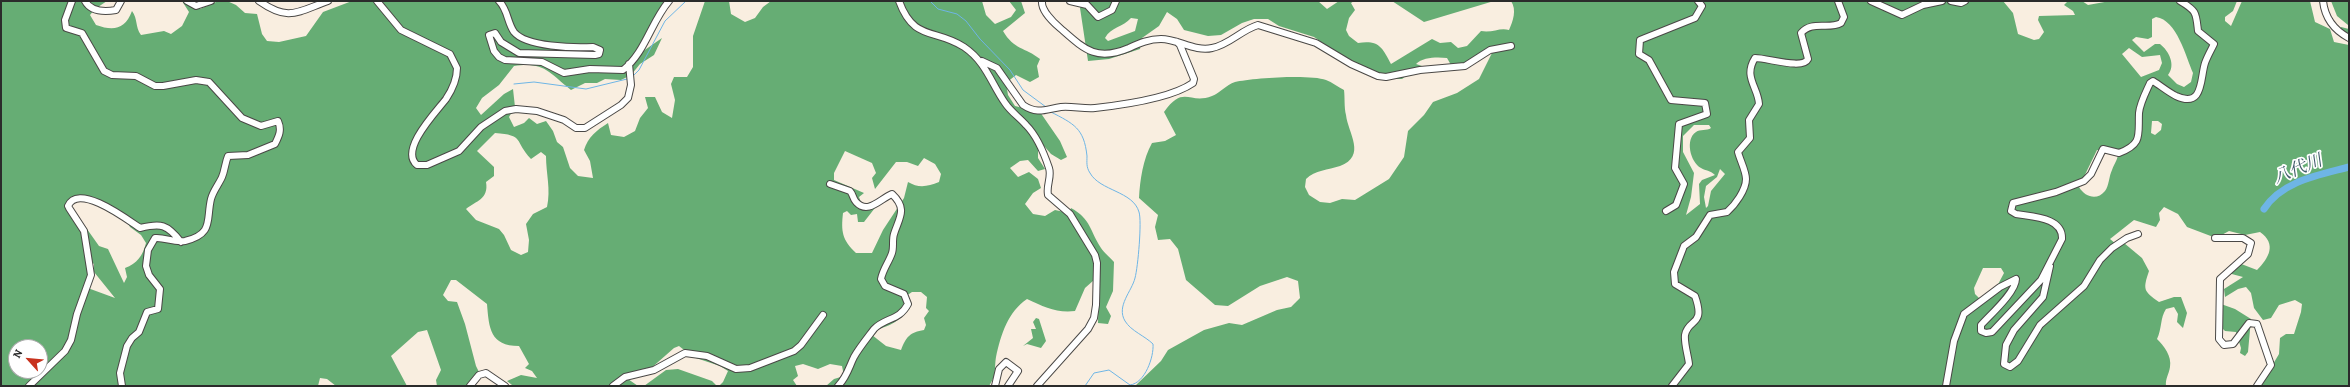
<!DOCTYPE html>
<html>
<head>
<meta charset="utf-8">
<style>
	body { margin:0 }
	#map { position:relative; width:2350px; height:387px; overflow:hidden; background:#f9eee0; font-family:Alegreya,serif }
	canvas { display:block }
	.frame { position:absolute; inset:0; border:2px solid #2b2b2b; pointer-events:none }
	.north { position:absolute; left:8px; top:339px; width:40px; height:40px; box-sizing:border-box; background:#fff; border:1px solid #aaa; border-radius:50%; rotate:297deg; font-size:11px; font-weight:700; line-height:16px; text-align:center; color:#2b2b2b }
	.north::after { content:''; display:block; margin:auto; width:14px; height:18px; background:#c8321e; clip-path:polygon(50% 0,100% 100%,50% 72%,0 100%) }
</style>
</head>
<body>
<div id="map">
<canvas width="2350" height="387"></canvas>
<div class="frame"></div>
<div class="north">N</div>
</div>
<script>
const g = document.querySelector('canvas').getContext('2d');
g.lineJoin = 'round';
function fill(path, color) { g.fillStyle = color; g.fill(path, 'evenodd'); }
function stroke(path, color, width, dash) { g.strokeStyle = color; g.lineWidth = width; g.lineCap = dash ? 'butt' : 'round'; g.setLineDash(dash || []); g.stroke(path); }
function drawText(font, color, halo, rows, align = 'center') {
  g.font = font + ' Alegreya,"Noto Serif JP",serif'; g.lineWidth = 3.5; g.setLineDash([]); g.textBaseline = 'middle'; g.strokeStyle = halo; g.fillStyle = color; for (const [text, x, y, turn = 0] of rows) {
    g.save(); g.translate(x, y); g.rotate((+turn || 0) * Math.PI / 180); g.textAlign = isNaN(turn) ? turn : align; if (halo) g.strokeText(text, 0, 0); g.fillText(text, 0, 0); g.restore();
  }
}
fill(new Path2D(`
	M1,1H107L95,9L90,15L96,25C113,31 125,30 132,11C138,19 135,27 141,35L164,31L171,34L182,26L189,12L182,1H195L200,9L216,2L227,1L236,5L245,13L257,14L262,34L267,41L279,42L306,36L323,12L352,1H665L645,35L639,54L662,38L654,55L640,64L631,75L621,80L605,79L597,83H585L571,90C548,72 545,62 514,66L499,85L482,98L476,108L481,115L504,94L513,89L515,107L509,117L514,127L524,123L529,118L537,124L546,121L553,131L557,142L563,147L570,168L578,176L593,178L590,161L584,150C588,137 597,130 608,123L611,135L624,137L635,131L640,118L648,108L645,97H655L662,112L672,118L675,100L671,84L674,77H687L693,67V36L705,1H729L731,14L745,22L755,18L763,7L771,1H982L986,15L995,24L1011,17L1016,10L1009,1H1021L1025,13L1003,31C1014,50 1025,47 1040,59L1037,66L1039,77L1030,82L1016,75L1006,83L1008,95L1015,106L1040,112L1060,141L1067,157L1061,160L1051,154L1038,139V158L1045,169L1038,171L1028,160L1020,161L1010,168L1018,177L1029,172L1038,179L1041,188L1033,193L1025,204L1033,214L1045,216L1055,210L1069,213L1071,208C1091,219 1090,231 1101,248C1104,253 1110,257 1114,262L1113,291L1106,307L1111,316L1108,324L1098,323L1099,269L1094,280L1085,288L1075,311C1056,313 1044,307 1027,299C1008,312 1001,334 996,357C994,370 997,374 989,386H826L834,379L844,376L842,366L830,364L818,369L803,364L795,366L798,376L793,380L797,386H719L723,382L728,371L720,366L693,357L679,346L674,348L649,370L628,379L638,386H518L512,385L507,381L521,375L537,378L532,371L525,368L529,364L519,346C490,346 489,328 487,304L456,280H451L443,295L448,301L457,302L465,324L476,366L481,376L467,386H437L436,380L441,370L427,330L418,332L391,356L407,386H336L327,379L320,378L318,386H1ZM495,133C525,135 514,141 531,159L541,152L546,156C546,174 551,189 547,207L533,214L526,224L529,240L528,252L521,255L511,250L504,235L499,229L476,220L466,209C476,201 489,199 486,182L494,176V167L477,151ZM845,151L872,163L876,173L872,178L875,189L896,162H907L918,166L924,158L935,164L941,174L939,182C927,187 918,188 908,182L904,198L883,230L872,253H856C842,240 841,231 843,213L847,211L851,215L857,214L858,222H864L878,204V200L862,205L859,197L864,193L834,180V173ZM81,197L124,216L130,227L141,235L146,243C143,255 137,264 125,268L127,277L124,283L108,249L99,246L70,205ZM90,261L94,264V272L115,298L85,287ZM912,292H921L927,297L926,308L929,311L924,318L926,325L924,330C910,332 906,337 901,350L886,346L872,335L874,330C889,327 901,320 910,308L906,296ZM16,347H40V371H16Z
	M1085,1H1318L1327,9L1339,1H1354L1351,3L1355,10L1349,18L1346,30L1349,36L1358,43C1379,40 1382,47 1391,64L1432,39L1440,43L1451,42L1458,48L1467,46L1481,31C1493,33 1500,27 1509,30C1513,21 1517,10 1511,1H2003L2013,13L2018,34L2034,40L2039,39L2044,32L2038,20L2039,16L2075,15L2073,11L2064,5L2068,1H2082L2088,5L2110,1H2237L2233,11L2225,17V21L2231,26L2242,1H2310L2315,22L2330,29L2334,42L2349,45V386H2260L2279,354L2280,338L2286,334H2294L2301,312L2302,304L2295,300L2279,305L2271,318L2263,320L2254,308L2251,293L2246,287L2238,289L2225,297L2224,289L2243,277L2228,273L2230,265L2236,262L2257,270C2269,258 2277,244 2260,232L2245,235L2229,231L2216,238L2187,227L2178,214L2164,207L2159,213L2160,220L2156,227L2134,220L2110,239L2116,244L2124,243L2142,258L2149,271C2143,289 2143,291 2159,302L2174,297H2181L2187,313L2183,328L2177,322L2178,314L2174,307L2166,309C2160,318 2162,329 2157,339C2164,346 2172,356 2170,367C2169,374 2165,379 2166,386H1135L1161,361L1168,350L1204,330L1229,323L1242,325L1277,310L1291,307L1300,298L1298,281L1287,277L1260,286L1228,306L1215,305L1186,280L1178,249L1170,239L1158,240L1155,227L1158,215L1139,198C1140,180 1143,159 1152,143L1165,141L1176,135L1164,112C1184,84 1189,105 1212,96C1220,93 1226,85 1235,82C1252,78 1310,74 1326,80C1332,82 1338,87 1344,90C1345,98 1344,107 1346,115C1348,133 1367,156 1340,166C1328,170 1315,170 1306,179L1305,187L1309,195L1320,202L1330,203L1342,199L1355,200L1389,179L1404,157L1408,131L1424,115L1433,102L1457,93L1479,79L1493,51L1472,62L1451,65L1447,58C1437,57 1423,57 1416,64L1428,68L1414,70L1402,79H1389L1346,59L1314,37L1279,26L1268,19H1254L1242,23L1221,35L1208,36L1184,30L1177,19L1167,12L1159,26L1142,38L1140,49L1109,59L1088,61L1080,8ZM2156,17C2177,20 2186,57 2193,73L2191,82L2184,87L2177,84L2168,75C2176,65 2169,51 2160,44H2155L2144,52L2132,40L2136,37L2148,39L2152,37V19ZM1131,18L1138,19L1135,31L1108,41L1105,38C1111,27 1123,27 1131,18ZM2129,48L2142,57L2160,55L2162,63L2159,70L2141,77L2122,54ZM2152,121H2158L2162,124L2161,130L2155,135L2151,133ZM1694,125H1709L1711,128C1707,131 1700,129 1696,132C1685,139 1690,162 1701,168C1706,171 1710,170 1715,175L1702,180L1699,184L1700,204L1686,215L1691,197L1694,173L1683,152V136ZM2097,150L2114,151L2118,155C2117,161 2114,164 2112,170C2109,176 2109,186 2105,191C2097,201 2085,197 2079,187ZM1720,169L1725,174L1711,191L1708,206L1706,208L1704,197L1706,186L1717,177ZM1983,268H2001L2004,273L1994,292L1979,298L1975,294L1974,288Z
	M1392,1H1494L1424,22Z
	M2331,1H2349V34L2340,31L2341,27L2349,29L2348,25L2337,16Z
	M2221,304L2235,309L2251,319L2248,352L2245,356L2240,353L2241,348L2236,332L2225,331L2221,327Z
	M1036,318L1039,319L1046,341L1041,348L1027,344L1023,346L1033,338L1031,329H1036L1033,322Z
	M678,369L712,381L717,386H644L666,370Z`), '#66ad74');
stroke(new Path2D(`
	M930,1L938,9L957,14L966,21L980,39L1010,70L1023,90L1046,107
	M633,76L639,70L665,21L686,1
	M514,84L534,82L586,89L627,79
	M1051,112C1074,124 1084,128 1087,156C1087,162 1086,167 1090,173C1100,191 1133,191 1139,212C1142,221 1138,267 1135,278C1132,291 1116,306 1125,321C1131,331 1145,336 1153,344C1154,357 1145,383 1130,385L1109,370L1094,373L1085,386`), '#6eb5e5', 1);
stroke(new Path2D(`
	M2264,209C2282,181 2319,175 2349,167`), '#6eb5e5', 7);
const minor = new Path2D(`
	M72,1L65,20L66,28L82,33L104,71L112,75L136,76L155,86H163L196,80L209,82L242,118L261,126L278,121C282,130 279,136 275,144L248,155L228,156C225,163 225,170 222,177C219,184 213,191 211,199C206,220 214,234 185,241C174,243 165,237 155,238L148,250L146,266L149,275L160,289L158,309L147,312L139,332L132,338L127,346L120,373L122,386
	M85,1C91,12 104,12 116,10L121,1
	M187,1L196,6L211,1
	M259,1C289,22 297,12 328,1
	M377,1L401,30L450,54L457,68C457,79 452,90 446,99C436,112 399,150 417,165H427L459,151L481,127L505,111L516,109L537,111L564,120L576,128H585L621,105L628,98L631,85L629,64
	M499,1C508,10 507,22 514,32C526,47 575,48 593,47L600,50L599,54L595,55L519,53L501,42L495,33L489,35L494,51L499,57L505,60L542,62L564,73L590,69L623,70C645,53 651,22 669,1
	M899,1C914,42 935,28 964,47C986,62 991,83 1005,103C1011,112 1019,117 1026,125C1037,136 1044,153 1049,168C1052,177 1046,185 1048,195L1070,214L1095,255L1097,263L1096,305L1094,318L1088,329L1037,386
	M1042,1C1041,10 1053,22 1060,28C1084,49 1096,62 1129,48C1140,43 1149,39 1161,39C1178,39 1195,52 1212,48C1229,45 1241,30 1258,25L1316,43L1351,64L1378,76L1386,77L1420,70L1465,66L1490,50L1511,46
	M1070,1L1087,5L1098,17L1112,10L1116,1
	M1871,1L1902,15L1923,5L1942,1
	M1951,1L1961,3L1965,1
	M2323,1C2325,19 2334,30 2349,38
	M982,61L997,68L1023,105C1038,115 1046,109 1061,107C1072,106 1084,109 1095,108C1122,105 1170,99 1193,83L1194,79L1180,45L1177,42
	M830,184L850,191C853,194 853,199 856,202C868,215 880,199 892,194C908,209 899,218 894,234C892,240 894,247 892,253C889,262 883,269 881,279L885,286L904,294L908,304C899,321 886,317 874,329C868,337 859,348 854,357C849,367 847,377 838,386
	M1666,211L1676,205L1684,184L1675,168L1679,124L1707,114L1705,103L1671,100L1649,60L1639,54L1640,40L1695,18L1702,6L1698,1
	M2215,238H2243L2251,243L2248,254L2220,279L2219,339L2224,345L2233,344L2249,323L2257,324L2271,365L2257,386
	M2050,266L2043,297L2014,330L2006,345L2004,364L2010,367L2018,361L2040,325L2084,286L2100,260L2112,248L2127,238L2138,234
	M29,386L65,351L71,340L77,314L91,275L84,231L69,208L68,206C78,182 128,220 140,228C161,223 167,224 181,242
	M470,386L479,375L486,373L505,386
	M613,386L625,377L654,370L685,353L707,356L736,369L750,368L794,351L801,345L823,315
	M995,386L999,369L1006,362L1018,371L1008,386
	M1672,386L1689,364C1688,355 1684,343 1685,335C1688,318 1706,327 1695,296L1675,284L1674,272L1684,246L1696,237L1710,215L1727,212C1735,205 1746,190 1746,179C1746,171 1740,160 1738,152L1750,138L1749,120L1759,104C1758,87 1743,77 1755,58C1768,58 1803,70 1808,59L1801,33C1812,20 1829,30 1841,23L1844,17L1838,1
	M1946,386L1954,341L1964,314L2000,287L2016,279C2016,292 1990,315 1981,325V331L1986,333L1992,332L2041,280L2062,239C2063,217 2032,217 2016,214L2011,211L2013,203L2056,192L2084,181L2091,174L2103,149L2119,153C2143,144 2138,135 2139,113C2140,103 2146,92 2150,83L2153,81C2161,86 2168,92 2176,96C2204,109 2200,78 2205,63C2207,57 2211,50 2214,44L2198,31C2196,13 2197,11 2180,1`);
stroke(minor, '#4a4846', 8);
stroke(minor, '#fff', 6);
drawText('italic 17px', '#425b6c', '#fff', [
	["八代川",2298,170,-22]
]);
</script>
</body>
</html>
